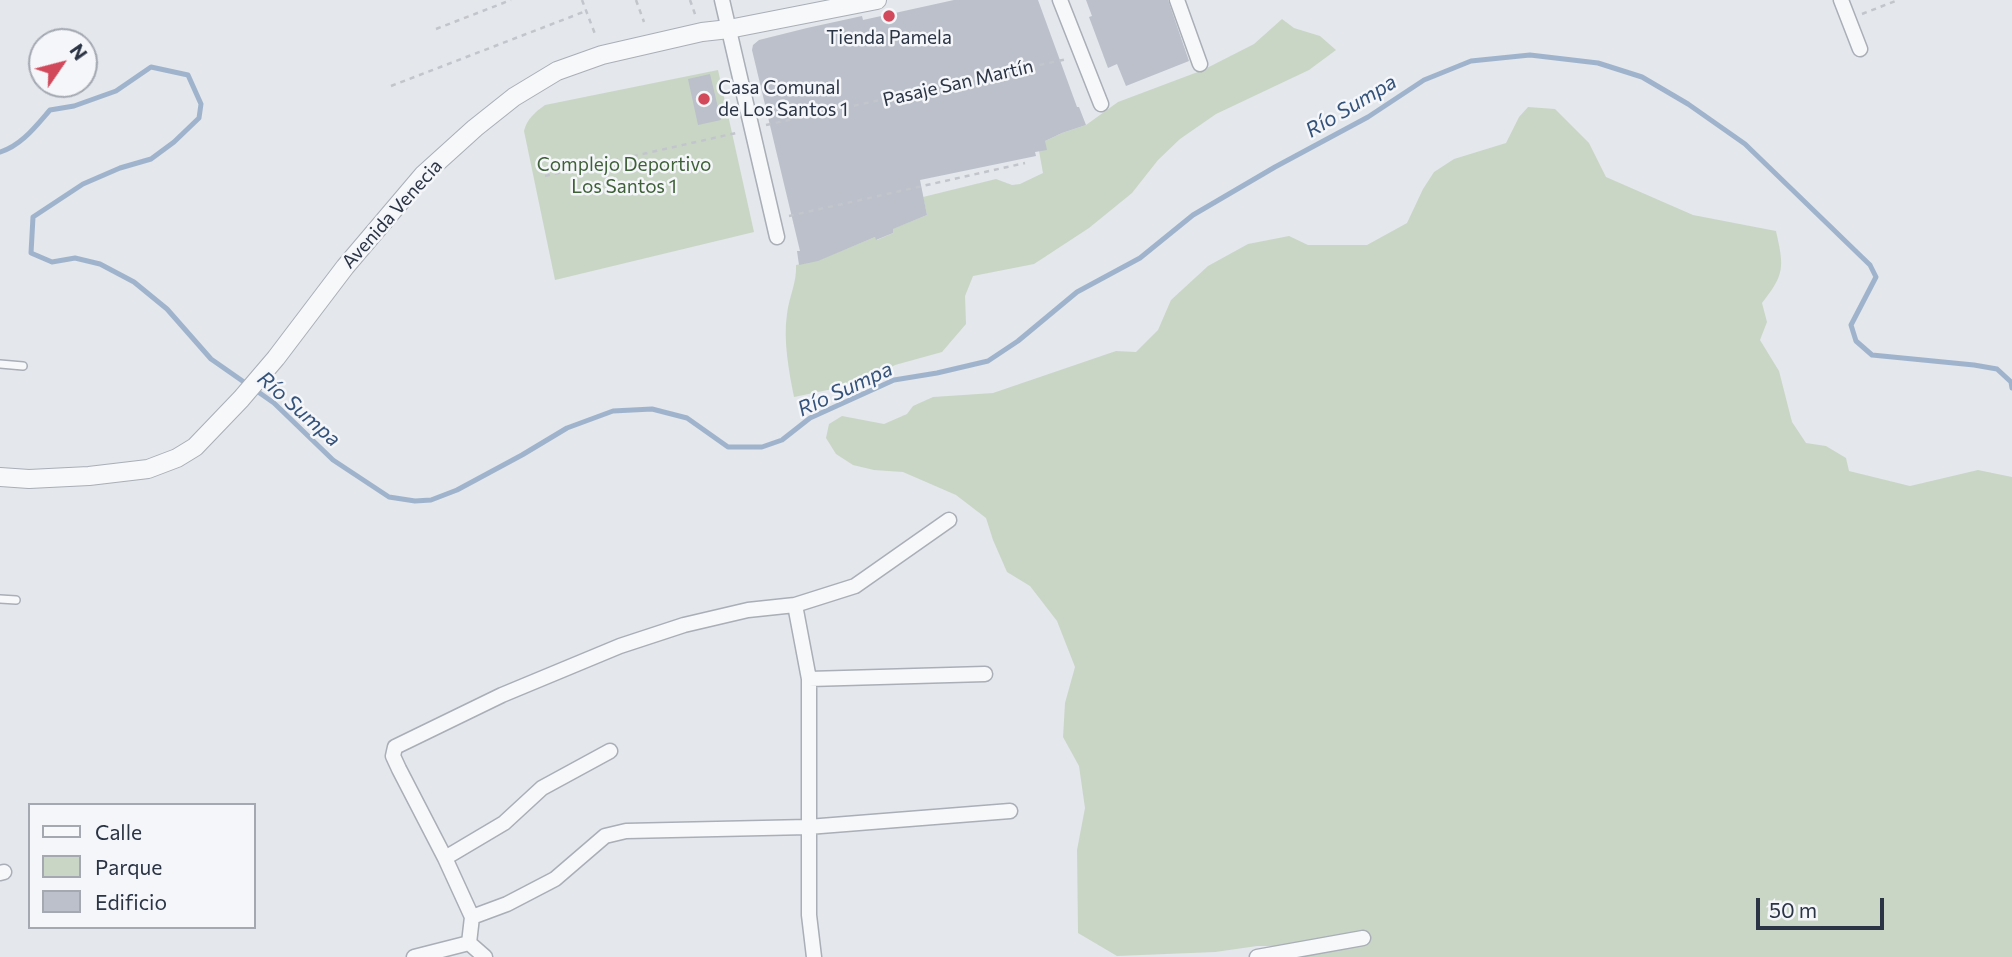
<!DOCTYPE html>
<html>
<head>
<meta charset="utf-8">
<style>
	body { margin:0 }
	#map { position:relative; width:2012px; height:957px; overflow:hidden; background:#e4e7ec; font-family:Commissioner,sans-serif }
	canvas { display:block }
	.legend { position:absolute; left:28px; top:803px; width:228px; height:126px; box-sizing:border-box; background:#f4f6f9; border:2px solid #a4a8b1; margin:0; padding:9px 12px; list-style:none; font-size:21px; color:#2b3445 }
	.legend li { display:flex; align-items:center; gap:14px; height:35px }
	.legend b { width:35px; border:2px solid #a4a8b1 }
	.north { position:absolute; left:28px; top:28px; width:70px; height:70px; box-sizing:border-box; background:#f4f6f9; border:2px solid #a4a8b1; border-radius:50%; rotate:55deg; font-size:19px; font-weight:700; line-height:28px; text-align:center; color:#2b3445 }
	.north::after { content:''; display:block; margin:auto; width:24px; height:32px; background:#d1495b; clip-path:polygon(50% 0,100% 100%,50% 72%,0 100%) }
	.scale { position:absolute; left:1756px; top:898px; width:128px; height:32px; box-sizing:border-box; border:4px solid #2b3445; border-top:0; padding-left:9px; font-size:21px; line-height:24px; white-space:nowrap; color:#2b3445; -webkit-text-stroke:5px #f4f6f9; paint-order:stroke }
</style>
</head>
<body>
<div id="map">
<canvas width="2012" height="957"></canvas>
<ul class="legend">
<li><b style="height:9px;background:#f7f8fa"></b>Calle</li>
<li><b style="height:19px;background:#c9d6c5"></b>Parque</li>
<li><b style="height:19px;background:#bbc0ca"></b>Edificio</li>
</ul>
<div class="north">N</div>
<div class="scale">50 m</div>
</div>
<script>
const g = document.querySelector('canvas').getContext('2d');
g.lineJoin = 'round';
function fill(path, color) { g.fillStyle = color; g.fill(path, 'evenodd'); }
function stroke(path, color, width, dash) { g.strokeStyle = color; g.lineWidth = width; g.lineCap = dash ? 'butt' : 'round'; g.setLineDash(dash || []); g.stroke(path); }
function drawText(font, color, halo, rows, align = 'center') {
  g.font = font + ' Commissioner,sans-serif'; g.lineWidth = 5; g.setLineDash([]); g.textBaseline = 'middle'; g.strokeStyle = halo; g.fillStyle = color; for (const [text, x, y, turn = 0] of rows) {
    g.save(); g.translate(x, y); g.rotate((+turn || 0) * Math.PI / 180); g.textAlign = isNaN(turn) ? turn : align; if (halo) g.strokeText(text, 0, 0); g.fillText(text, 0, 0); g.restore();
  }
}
fill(new Path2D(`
	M1282,19L1294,28L1320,36L1336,50L1309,70L1216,114L1180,139L1158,160L1132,193L1089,228L1034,264L973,276L965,296L966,324L942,352L895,365L866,382L794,397C789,372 783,340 787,314C789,297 797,282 796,265L819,260L875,237L877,240L893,233L892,229L927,215L923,197L996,179L1012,185L1020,184L1043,173L1039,151L1045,141L1062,133L1086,125L1118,102L1203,70L1254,44Z
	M718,70L754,232L555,280L524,131C527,119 535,112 545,105Z
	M1528,107L1555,109L1589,143L1606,177L1693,215L1776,231C1784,267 1785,274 1762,303L1767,322L1760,340L1779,371L1792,422L1806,443L1826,446L1846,458L1849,471L1910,486L1978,470L2012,477V957H1305L1279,946H1257L1215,952L1117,956L1078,933L1077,850L1085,808L1079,766L1063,737L1065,703L1075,667L1057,621L1030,586L1007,572L993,540L986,518L956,495L903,472L874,470L853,465L836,454L826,438L829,424L842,416L884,424L907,414L913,406L933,397L993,393L1116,351L1136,352L1158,330L1171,300L1208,266L1248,244L1289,236L1308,245H1367L1407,223L1423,189L1434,172L1454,159L1506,143L1519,117Z`), '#c9d6c5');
stroke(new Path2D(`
	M0,152C21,146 36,126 50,110L74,106L116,91L151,67L188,75L201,104L199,118L174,142L151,159L120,168L83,184L33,217L31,253L52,262L75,258L100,264L134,282L167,309L211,359L274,403L333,460L389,497L415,501L431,500L457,490L522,455L567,428L613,411L652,409L687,418L728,447H762L782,440L810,418L894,380L937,373L988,361L1018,341L1077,292L1140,258L1193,215L1275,167L1368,117L1424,80L1471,61L1530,55L1598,63L1642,77L1688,104L1745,144L1870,265L1876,277L1851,325L1856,341L1872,355L1974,365L1997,369L2011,382L2012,388`), '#9fb4cc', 5);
fill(new Path2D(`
	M954,0H1038L1077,107H1079L1086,125L1062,133L1045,141L1047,150L1035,152L1036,156L920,180L927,215L893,229V233L876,240L875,237L818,261L799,265L797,251H800L752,50L753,45L759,40L807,28L862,16L863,20Z
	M1086,0H1168L1189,61L1126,86L1117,64L1108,68L1089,17L1092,16Z
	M710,74L721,120L698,125L688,79Z`), '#bbc0ca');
const service = new Path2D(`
	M0,364L23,366
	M0,599L16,600`);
const minor = new Path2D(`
	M722,0L777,237
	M1060,0L1101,104
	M1177,0L1200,64
	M1841,0L1860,49
	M795,605L809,679V915L814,957
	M809,679L985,674
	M445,858L504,823L542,788L610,751
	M0,873L4,872
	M472,917L507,904L555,879L605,836L626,831L808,827L1010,811
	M469,943L472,917L445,858L399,769L393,756L395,747L502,695L620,646L684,625L748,610L795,605L855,586L949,520
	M414,957L469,943L485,957
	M1257,957L1363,938`);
const tertiary = new Path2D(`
	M0,477L29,479L89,476L148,469L177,458L195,447L241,399L276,358L345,267L423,175L475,128L514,97L557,71L602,55L702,32L729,29L877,0`);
stroke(service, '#a9aeb7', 10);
stroke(minor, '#a9aeb7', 17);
stroke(tertiary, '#a9aeb7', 20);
stroke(new Path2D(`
	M582,0L595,34
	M636,0L644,22
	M690,0L696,17
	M1862,14L1898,0
	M436,29L511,0
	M391,86L586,11
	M766,125L1067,59
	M545,176L736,133
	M789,216L1025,163`), '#c2c5cb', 2.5, [5, 5]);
stroke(service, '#f7f8fa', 7);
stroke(minor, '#f7f8fa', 14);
stroke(tertiary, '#f7f8fa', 18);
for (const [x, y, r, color] of [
	[889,16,7,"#d1495b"],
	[704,99,7,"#d1495b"]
]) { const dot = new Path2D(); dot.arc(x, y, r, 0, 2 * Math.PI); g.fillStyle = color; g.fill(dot); stroke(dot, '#f4f6f9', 2.5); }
drawText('19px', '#2b3445', '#f4f6f9', [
	["Tienda Pamela",889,38],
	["Casa Comunal",718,88,"left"],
	["de Los Santos 1",718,110,"left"]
]);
drawText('19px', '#2b3445', '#f4f6f9', [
	["Pasaje San Martín",958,83,-13],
	["Avenida Venecia",392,214,-48]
]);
drawText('19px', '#3f6138', '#f4f6f9', [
	["Complejo Deportivo",624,165],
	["Los Santos 1",624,187]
]);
drawText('italic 21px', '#34527a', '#f4f6f9', [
	["Río Sumpa",1351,106,-31],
	["Río Sumpa",845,389,-25],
	["Río Sumpa",299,409,41]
]);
</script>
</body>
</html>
